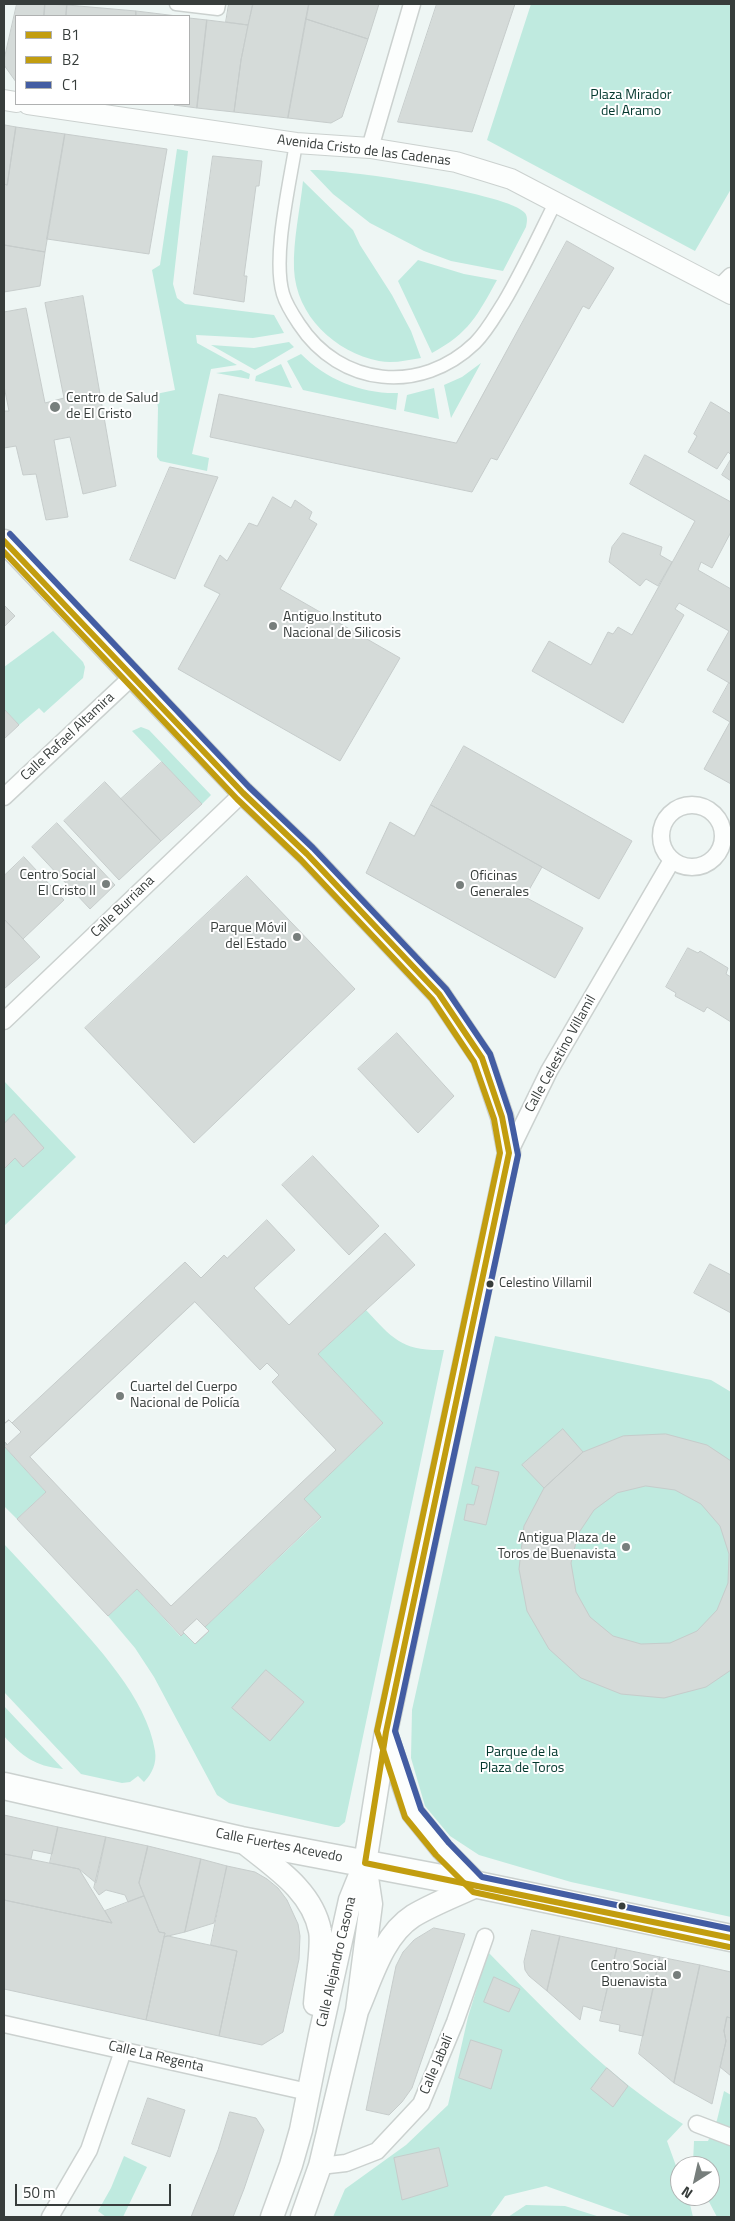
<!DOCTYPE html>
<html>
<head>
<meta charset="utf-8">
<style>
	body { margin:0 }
	#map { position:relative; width:735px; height:2221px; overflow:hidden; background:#eef6f4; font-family:"Titillium Web",sans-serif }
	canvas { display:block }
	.frame { position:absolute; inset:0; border:5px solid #373d3b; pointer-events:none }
	.legend { position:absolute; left:15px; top:15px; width:175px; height:90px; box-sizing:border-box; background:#fff; border:1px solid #afb1b1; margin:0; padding:6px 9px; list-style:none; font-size:15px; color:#373d3b }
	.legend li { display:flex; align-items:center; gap:10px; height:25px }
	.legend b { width:25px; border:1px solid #afb1b1 }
	.north { position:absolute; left:670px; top:2156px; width:50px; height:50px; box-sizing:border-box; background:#fff; border:1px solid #afb1b1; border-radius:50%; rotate:215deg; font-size:14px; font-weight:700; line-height:20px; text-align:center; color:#373d3b }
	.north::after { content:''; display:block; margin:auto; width:18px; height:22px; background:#777e7c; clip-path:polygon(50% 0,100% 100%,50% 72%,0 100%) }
	.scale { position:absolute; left:15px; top:2184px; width:156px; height:22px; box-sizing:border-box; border:2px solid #373d3b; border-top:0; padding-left:6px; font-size:15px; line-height:18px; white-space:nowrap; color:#373d3b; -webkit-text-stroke:4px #fff; paint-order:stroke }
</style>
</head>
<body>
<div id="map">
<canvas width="735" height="2221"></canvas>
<div class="frame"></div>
<ul class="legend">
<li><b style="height:6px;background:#c29d0f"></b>B1</li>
<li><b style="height:6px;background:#c29d0f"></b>B2</li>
<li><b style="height:6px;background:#435da3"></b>C1</li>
</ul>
<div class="north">N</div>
<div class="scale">50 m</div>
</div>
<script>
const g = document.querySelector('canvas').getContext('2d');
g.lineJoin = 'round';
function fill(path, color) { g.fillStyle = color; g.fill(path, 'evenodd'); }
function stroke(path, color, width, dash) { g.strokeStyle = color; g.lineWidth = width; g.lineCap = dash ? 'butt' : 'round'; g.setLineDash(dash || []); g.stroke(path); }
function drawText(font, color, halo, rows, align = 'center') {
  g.font = font + ' "Titillium Web",sans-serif'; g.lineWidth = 4; g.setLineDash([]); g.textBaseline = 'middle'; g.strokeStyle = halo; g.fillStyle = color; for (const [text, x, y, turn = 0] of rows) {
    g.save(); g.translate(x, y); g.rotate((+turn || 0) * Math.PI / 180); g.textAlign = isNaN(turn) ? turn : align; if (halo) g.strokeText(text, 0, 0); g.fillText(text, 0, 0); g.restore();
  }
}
fill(new Path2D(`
	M531,4H731V189L695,251L487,140Z
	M177,149L188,151L173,284L177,298L185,304L274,315L284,333L253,338L196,335L197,343L237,365L211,369L192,454L209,458L207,471L160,461L157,457L158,408L156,394L175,390L152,270L160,265Z
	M310,170C338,168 510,193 525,213C528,217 527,222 526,227L503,271L451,261L424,251L370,223L333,194Z
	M303,181L353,230L360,245L392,295L411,331L421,358C408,360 393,364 379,361C335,352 296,316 294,269C293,240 300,210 303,181Z
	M418,260L464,274L497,280C477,316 469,333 432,353L398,281Z
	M289,342L294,347L255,370L211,345L254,348Z
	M301,354C327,380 362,394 398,393L396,410L303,390L287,361Z
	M481,363L451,418L444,385L462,377Z
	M281,364L292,388L255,381L256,376Z
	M241,370L250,374L249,379L216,373Z
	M434,388L439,419L404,411L407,395Z
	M53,631L83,662L85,667L83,678L44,713L39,708L19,725L4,709V667Z
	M141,727L149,730L211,795L202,804L132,731Z
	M4,1081L76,1157L4,1226Z
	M366,1310C393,1339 402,1351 444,1350L345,1822L339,1827H335L237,1805L229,1803L217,1795L154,1677L135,1648L108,1616L137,1589L180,1636L184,1633L195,1644L209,1631L205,1627L321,1518L304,1499L383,1423L318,1354Z
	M495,1336L711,1380L731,1392V1917L571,1882L479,1855L450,1836L425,1806L411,1758L412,1710Z
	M4,1441L7,1444L4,1446L46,1492L17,1519L4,1506Z
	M4,1544C23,1564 42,1585 61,1606C95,1644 147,1698 155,1751C157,1763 152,1774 144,1782L138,1776L130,1782L122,1783L81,1774L4,1692Z
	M4,1706L63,1769C34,1766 22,1756 4,1736Z
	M488,1952C549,2014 609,2078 683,2124L667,2141L680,2177V2196H688L693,2217H633L546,2186L505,2196L490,2217H333L345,2189L406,2145L448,2105L468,2017Z
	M724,2091L731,2095V2217H717L706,2196H710V2166H694L693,2163L694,2141H708L717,2120Z
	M124,2156L147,2167L123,2217H106L98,2211L111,2188Z
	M526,2205L565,2206L600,2217H508Z`), '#bfeadf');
const building = new Path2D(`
	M17,4H45L44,16H16V82L4,65V60Z
	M45,4L67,5L66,16H44Z
	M229,4H253L248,25L226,22Z
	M253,4H309L288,118L234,112L241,60Z
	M309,4H379L368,39L306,19Z
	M437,4H515L472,132L398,122Z
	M67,5L136,11V16H66Z
	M136,11L177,16H136Z
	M189,18L207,20L197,108L174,105L189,104Z
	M306,19L368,39L342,117L331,123L288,118Z
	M207,20L248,25L241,60L234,112L197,108Z
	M5,125L16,127L7,185L4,184Z
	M16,127L65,134L45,252L4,245V184L7,185Z
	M65,134L167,149L149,254L47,239Z
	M213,156L262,161L259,186H256L244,276H247L244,302L194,294Z
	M567,241L614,268L589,309L583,306L497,460L491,458L472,492L210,437L219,394L456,443Z
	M4,245L45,252L40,286L4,292Z
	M83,296L116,486L83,494L70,437L54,440L68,517L46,520L36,474L23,475L16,446L4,448V411H9L4,386V312L26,308L45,403L64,398L45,303Z
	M711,402L731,414V455L728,452L717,469L688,452L697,436L694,434Z
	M645,455L731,502V532L712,568L701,562L698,570L731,589V684L707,670L729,631L679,603L675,609L684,615L623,723L532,671L549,641L591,665L608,632L613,634L618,627L632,635L695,521L630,484Z
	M731,459V481L722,475Z
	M170,467L218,477L175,579L130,560Z
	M273,497L291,508L295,500L312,512L309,519L317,524L280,589L400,658L340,761L178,669L220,594L204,586L220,555L227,561L249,523L257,526Z
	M623,533L662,547L660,555L672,562L658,586L646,579L640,586L609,562L612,547Z
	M4,605L15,616L4,627Z
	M729,683L731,684V784L704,769L730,722L713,712Z
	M4,709L19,725L4,739Z
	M464,746L632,841L599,899L431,805Z
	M162,762L202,804L161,841L121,799Z
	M105,782L161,841L119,880L64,821Z
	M431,805L542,867L525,897L583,928L555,978L366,873L390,822L414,836Z
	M57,823L115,885L90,909L32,847Z
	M24,857L64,900L23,939L4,919V876Z
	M247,876L355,989L194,1143L85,1028Z
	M4,919L40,957L4,989Z
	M688,948L698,953L700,951L728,968L726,974L731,977V1022L707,1007L704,1012L675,996L676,993L666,987Z
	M397,1033L454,1096L418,1133L358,1069Z
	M14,1114L44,1148L23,1167L15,1158L4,1169V1124Z
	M313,1156L379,1226L349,1255L282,1185Z
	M267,1220L295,1250L254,1288L289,1325L385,1233L415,1265L318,1354L383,1423L304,1499L321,1517L205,1627L209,1631L195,1644L184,1633L181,1636L137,1589L108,1616L17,1519L46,1492L4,1446L7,1444L4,1441V1424L9,1420L12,1423L185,1262L201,1278L224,1255L227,1258ZM195,1302L260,1370L267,1363L279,1375L272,1382L336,1450L171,1606L30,1457Z
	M710,1264L731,1275V1313L694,1293Z
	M9,1420L21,1432L7,1445L4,1441V1424Z
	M563,1429L583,1452L544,1488L522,1465Z
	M666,1434L707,1445L731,1461V1670L706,1687L664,1698L621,1694L581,1678L549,1649L527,1611L519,1569L524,1526L544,1488L583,1452L623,1436ZM646,1486L675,1490L701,1504L720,1526L729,1554L728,1583L717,1610L697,1631L670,1643L641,1644L613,1636L590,1617L576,1592L571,1563L578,1534L594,1510L617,1493Z
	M476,1467L499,1472L486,1525L464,1520L467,1504L474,1505L479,1486L472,1484Z
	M197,1619L209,1631L195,1644L183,1632Z
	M266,1670L304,1702L270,1741L232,1708Z
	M4,1815L58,1827L52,1854L33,1850L31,1859L4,1854Z
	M58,1827L106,1837L96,1883L79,1869L50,1863Z
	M106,1837L148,1846L139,1883L144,1896L128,1902L125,1895L106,1890L99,1895L94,1888Z
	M148,1846L201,1859L185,1932L164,1937L165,1933L159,1932L139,1883Z
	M4,1854L79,1869L112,1923L4,1900Z
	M201,1859L227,1866L214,1923L185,1932Z
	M227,1866L255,1872L267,1879L278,1888L287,1900L298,1924L300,1936L299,1959L283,2032L262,2045L219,2036L237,1951L211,1945Z
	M144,1896L159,1932L165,1933L146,2020L4,1989V1900L112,1923L105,1911Z
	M434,1928L465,1934L412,2088L402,2102L389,2115L366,2110L396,1966L403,1952L414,1940Z
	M532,1930L560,1936L547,1991L529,1976L525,1970L524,1962Z
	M168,1936L237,1951L219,2036L146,2020L164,1937Z
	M560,1936L617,1948L602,2011L583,2006L580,2020L547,1991Z
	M617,1948L660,1957L643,2036L619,2031L620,2025L600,2021Z
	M660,1957L700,1965L674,2083L639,2054Z
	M700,1965L731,1972V2018L727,2017L724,2031L726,2041L712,2104L674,2083Z
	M494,1977L520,1989L509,2012L484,2002Z
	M727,2017L731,2018V2076L720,2067L726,2041L724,2031Z
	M471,2040L502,2050L491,2089L459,2078Z
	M607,2068L628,2086L613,2107L591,2089Z
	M148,2098L185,2110L170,2157L132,2144Z
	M230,2112L256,2118L264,2130L244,2189L233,2217H191L218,2150Z
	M439,2148L448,2186L402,2200L394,2158Z`);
fill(building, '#d5dbd9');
stroke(building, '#c6cccb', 1);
const pedestrian = new Path2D(`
	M176,4L218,9L219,4
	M296,143C290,183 272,256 283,294C286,304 293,315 299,324C340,387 421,395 475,343C487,331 495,316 504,302C523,270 539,235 556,201`);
const minor = new Path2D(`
	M370,148L412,4
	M719,288L731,276
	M4,797L133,676
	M661 836a31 31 0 1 1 62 0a31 31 0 1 1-62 0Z
	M4,1021L243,793
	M509,1153L549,1071L672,860
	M4,2024L308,2092
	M697,2124L731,2137
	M320,2166L346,2163L377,2151L421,2104L455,2022L485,1937
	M50,2217L89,2150L123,2051`);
const tertiary = new Path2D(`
	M4,100L16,102
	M28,104L296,143L370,148L456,162L511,179L731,294`);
const secondary = new Path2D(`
	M4,541L243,793L307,854L439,994L482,1058L502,1117L509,1153L386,1732L365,1863L350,1900L320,2035L301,2130L291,2165L272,2217
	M241,1840C271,1865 312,1889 320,1931C323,1945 316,1987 315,2004
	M357,2011C371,1980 382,1936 413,1916C433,1904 457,1895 478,1885L442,1849L413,1813L387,1737
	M302,2217L320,2166L357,2011L371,1904L365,1864`);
const trunk = new Path2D(`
	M4,1786L241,1840L478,1885L731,1938`);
stroke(pedestrian, '#cbd1cf', 15);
stroke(minor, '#cbd1cf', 19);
stroke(tertiary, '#cbd1cf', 22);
stroke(secondary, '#cbd1cf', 25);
stroke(trunk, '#cbd1cf', 29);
stroke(pedestrian, '#fcfefd', 12);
stroke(minor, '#fcfefd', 16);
stroke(tertiary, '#fcfefd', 20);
stroke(secondary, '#fcfefd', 22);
stroke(trunk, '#fcfefd', 26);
stroke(new Path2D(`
	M4,541L243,793L307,854L439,994L482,1058L502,1117L509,1153L386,1732L365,1863L731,1938`), '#c29d0f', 6);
stroke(new Path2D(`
	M4,552L237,799L301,860L432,999L474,1062L494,1119L500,1153L377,1731L405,1817L436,1855L473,1892L729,1947`), '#c29d0f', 6);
stroke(new Path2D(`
	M10,534L249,787L313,848L446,989L490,1054L510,1114L518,1155L395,1731L421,1809L449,1843L482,1877L731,1929`), '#435da3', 6);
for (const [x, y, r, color] of [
	[55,407,6,"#777e7c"],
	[273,626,5,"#777e7c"],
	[106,884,5,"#777e7c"],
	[460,885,5,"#777e7c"],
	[297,937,5,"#777e7c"],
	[490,1284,4.5,"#373d3b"],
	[120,1396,5,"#777e7c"],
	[626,1547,5,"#777e7c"],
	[622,1906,4.5,"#373d3b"],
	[677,1975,5,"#777e7c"]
]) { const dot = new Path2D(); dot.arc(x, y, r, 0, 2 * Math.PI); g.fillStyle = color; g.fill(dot); stroke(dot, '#fff', 2); }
drawText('13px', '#373d3b', '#fff', [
	["Celestino Villamil",499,1284]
], 'left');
drawText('14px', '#02372d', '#fff', [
	["Plaza Mirador",631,96],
	["del Aramo",631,112],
	["Parque de la",522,1753],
	["Plaza de Toros",522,1769]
]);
drawText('14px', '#373d3b', '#fff', [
	["Avenida Cristo de las Cadenas",364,151,7],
	["Calle Rafael Altamira",68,737,-43],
	["Calle Burriana",123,907,-44],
	["Calle Celestino Villamil",561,1054,-61],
	["Calle Fuertes Acevedo",279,1846,11],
	["Calle Alejandro Casona",337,1962,-77],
	["Calle La Regenta",156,2057,13],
	["Calle Jabalí",437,2065,-67]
]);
drawText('14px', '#373d3b', '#fff', [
	["Centro de Salud",66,399],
	["de El Cristo",66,415],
	["Antiguo Instituto",283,618],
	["Nacional de Silicosis",283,634],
	["Centro Social",96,876,"right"],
	["El Cristo II",96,892,"right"],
	["Oficinas",470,877],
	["Generales",470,893],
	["Parque Móvil",287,929,"right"],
	["del Estado",287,945,"right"],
	["Cuartel del Cuerpo",130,1388],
	["Nacional de Policía",130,1404],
	["Antigua Plaza de",616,1539,"right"],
	["Toros de Buenavista",616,1555,"right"],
	["Centro Social",667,1967,"right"],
	["Buenavista",667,1983,"right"]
], 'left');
</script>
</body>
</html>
